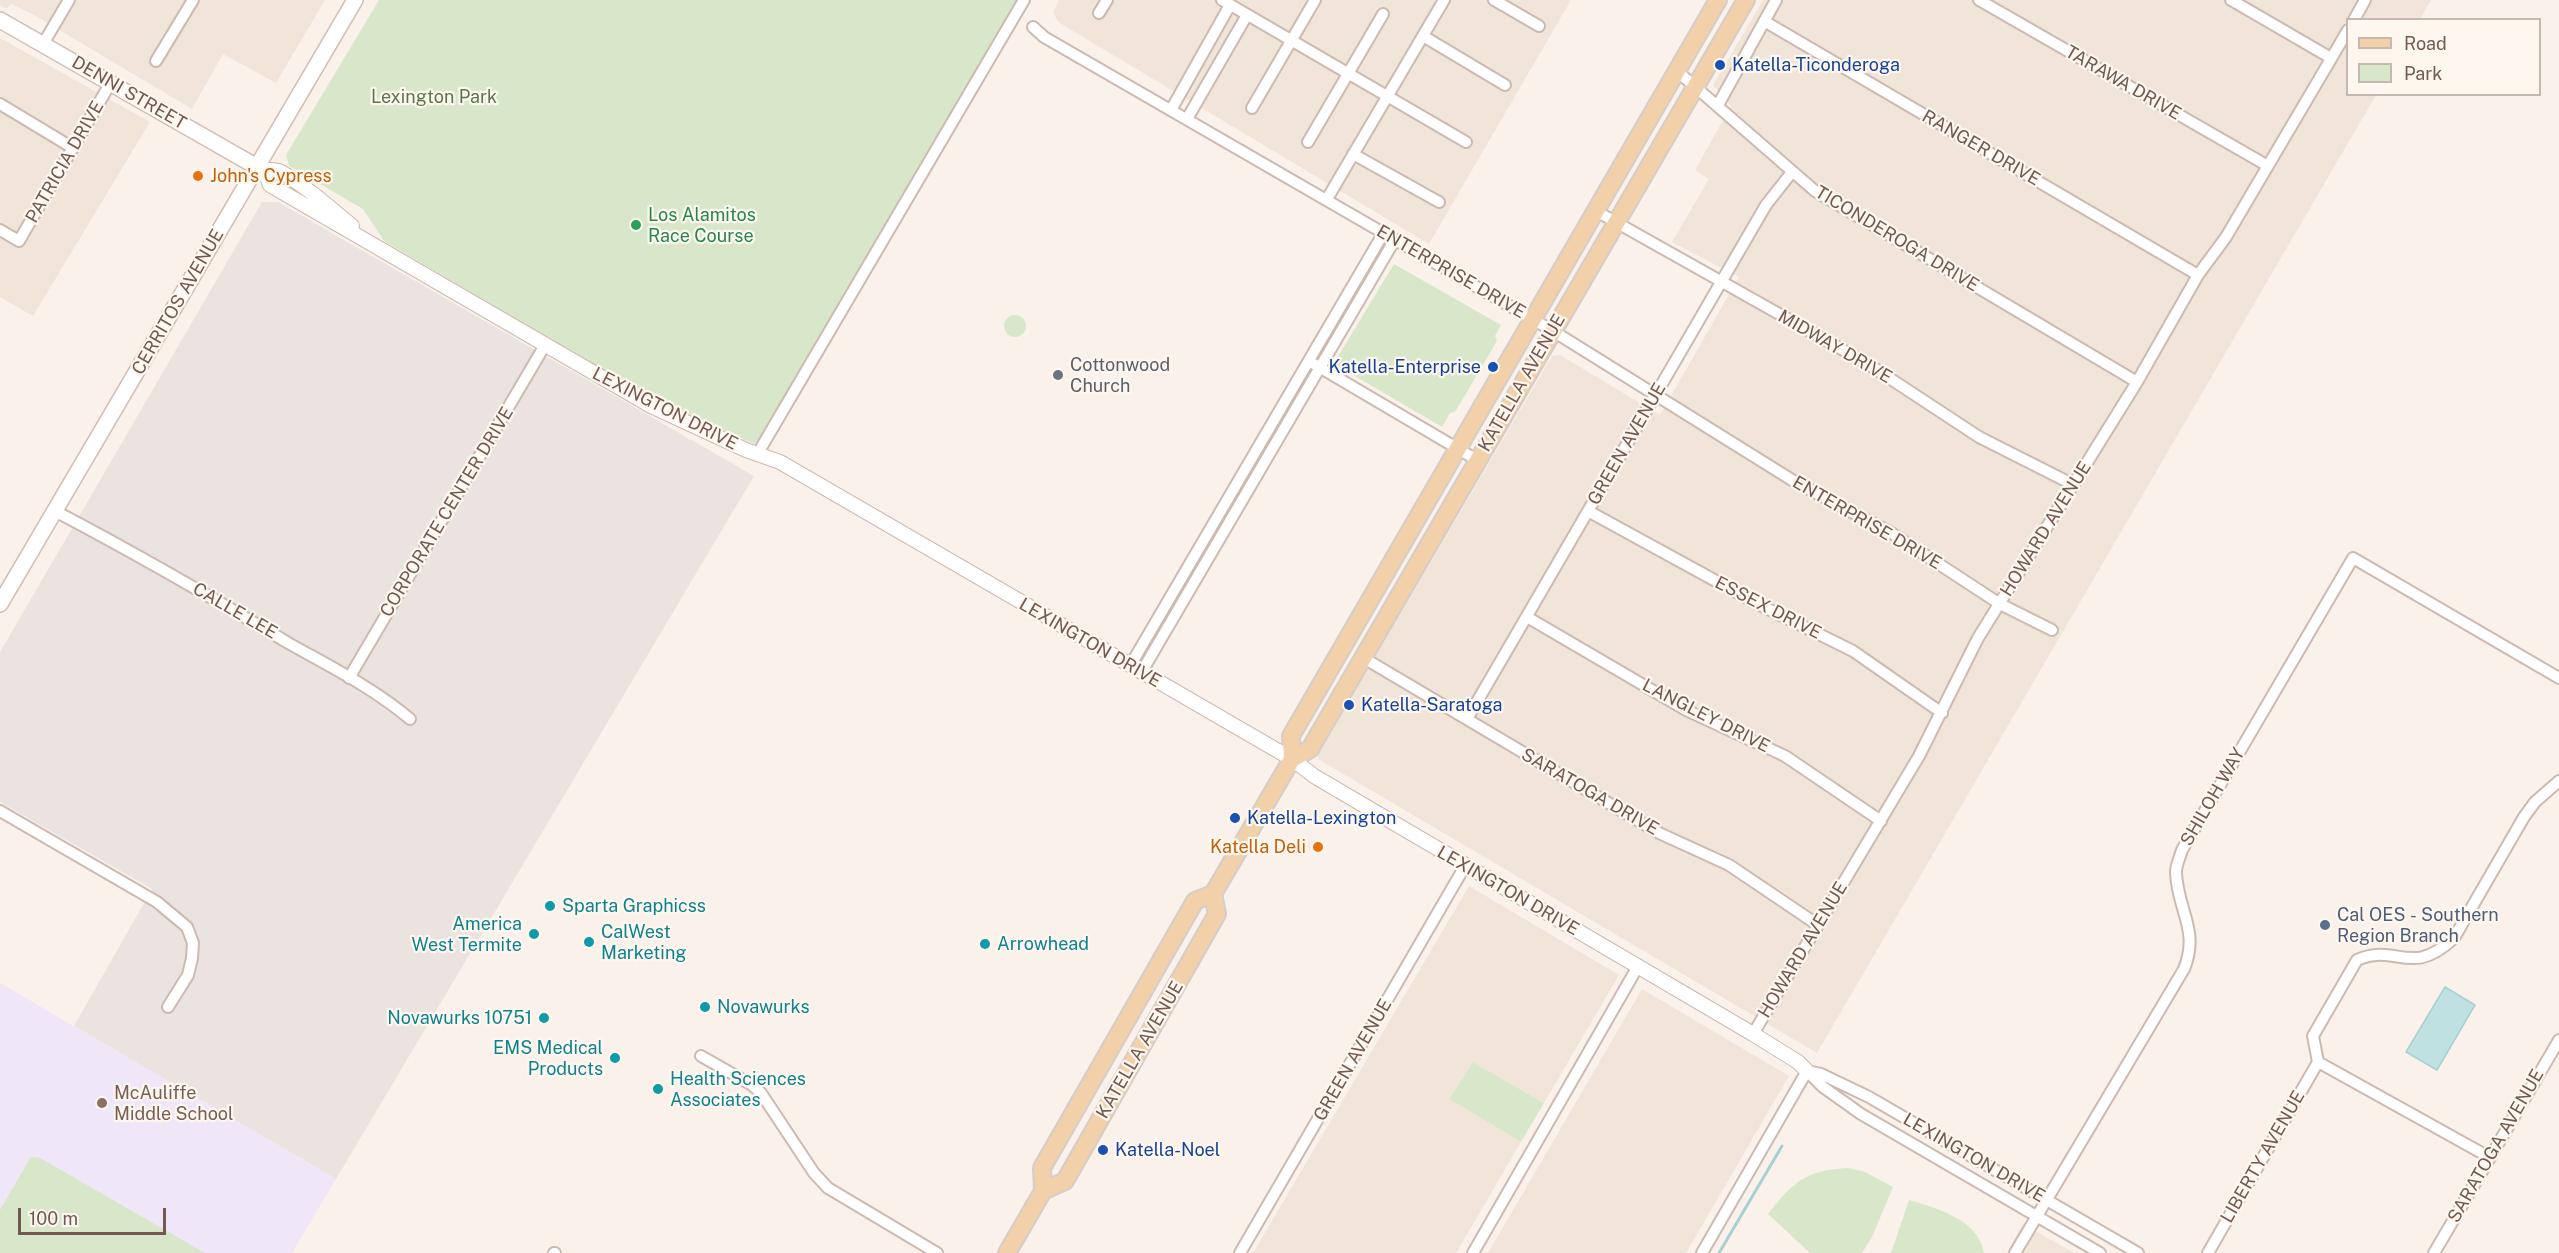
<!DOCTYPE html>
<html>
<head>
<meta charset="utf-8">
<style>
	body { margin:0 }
	#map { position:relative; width:2559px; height:1253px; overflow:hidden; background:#faf2ea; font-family:"Public Sans",sans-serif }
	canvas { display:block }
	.legend { position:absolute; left:2346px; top:18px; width:195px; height:78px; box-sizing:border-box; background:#fdf7f0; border:2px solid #c6b8b0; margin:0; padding:8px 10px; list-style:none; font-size:18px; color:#735950 }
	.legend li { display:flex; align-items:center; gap:12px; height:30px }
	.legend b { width:30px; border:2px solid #c6b8b0 }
	.scale { position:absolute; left:18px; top:1208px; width:148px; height:27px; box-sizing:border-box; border:3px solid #735950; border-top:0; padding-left:8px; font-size:18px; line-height:21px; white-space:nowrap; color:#735950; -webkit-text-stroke:4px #fdf7f0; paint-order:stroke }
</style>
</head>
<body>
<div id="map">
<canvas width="2559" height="1253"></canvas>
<ul class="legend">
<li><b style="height:8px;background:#f1d0aa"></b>Road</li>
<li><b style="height:16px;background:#d8e7ca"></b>Park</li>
</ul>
<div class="scale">100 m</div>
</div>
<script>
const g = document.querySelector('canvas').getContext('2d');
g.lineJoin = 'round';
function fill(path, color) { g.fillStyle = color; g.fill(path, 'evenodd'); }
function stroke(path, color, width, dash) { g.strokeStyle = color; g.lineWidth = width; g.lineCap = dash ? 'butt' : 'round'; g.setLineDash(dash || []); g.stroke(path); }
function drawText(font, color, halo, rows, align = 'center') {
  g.font = font + ' "Public Sans",sans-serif'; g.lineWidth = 4.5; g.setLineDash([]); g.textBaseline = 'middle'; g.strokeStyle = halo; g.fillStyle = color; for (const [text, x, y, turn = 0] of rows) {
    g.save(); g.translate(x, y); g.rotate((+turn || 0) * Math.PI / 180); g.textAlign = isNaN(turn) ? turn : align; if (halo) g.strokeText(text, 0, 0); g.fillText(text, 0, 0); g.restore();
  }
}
fill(new Path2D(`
	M0,0H325L276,83L223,54L192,109L34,15L11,4L7,9L0,5Z
	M1059,0H1571L1429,244L1058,22L1053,12Z
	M1763,0H2431L2420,19L2348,20V94L2376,95L1817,1053L1318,759V754L1552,356L1560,355L1660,415L1739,277L1672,242L1709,179L1695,170L1731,106L1713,85Z
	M0,38L150,122L33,316L0,297Z
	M1469,886L1619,975L1544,1103L1473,1062L1449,1099L1521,1142L1456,1253H1253Z
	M1642,989L1789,1076L1686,1253H1488Z
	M2023,1224L2074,1253H2007Z`), '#f1e4d9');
fill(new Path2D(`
	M262,202H278L754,476L336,1179L74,1026L152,889L0,802V652Z`), '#eae3df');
fill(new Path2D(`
	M0,983L336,1179L292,1253H0Z`), '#efe6f7');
fill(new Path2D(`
	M379,0H1028L769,444L757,440L755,444L655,401L384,241L363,209L289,166L286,155Z
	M1394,264L1501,325L1495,336L1497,341L1455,412L1450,413L1442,427L1336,365L1337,358Z
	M1004 326a11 11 0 1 1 22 0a11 11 0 1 1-22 0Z
	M1473,1062L1544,1103L1521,1142L1449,1099Z
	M31,1157L40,1158L205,1253H0V1210Z
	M1848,1168L1865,1172L1893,1187L1872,1237L1862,1253H1810L1768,1214C1793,1182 1806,1170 1848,1168Z
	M1909,1200C1937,1208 1979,1220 1984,1253H1891Z`), '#d8e7ca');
const water = new Path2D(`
	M2445,987L2475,1005L2437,1070L2406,1052Z`);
fill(water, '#c0e1e2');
stroke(water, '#a8d0d3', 1.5);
stroke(new Path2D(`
	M1719,1253L1782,1146`), '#a8d0d3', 3);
const minor = new Path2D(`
	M1222,0L1466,142
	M1494,0L1539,26
	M1979,0L2268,166
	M2231,0L2331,58
	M1099,13L1107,0
	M2354,20L2365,0
	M1764,21L2198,275
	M1033,27L1044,37L1553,331L1792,480L1893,534L2000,604L2052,630
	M1423,36L1505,85
	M43,44L69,0
	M156,61L193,0
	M1677,71L1815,191L2137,382
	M0,104L73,148
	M1718,105L1776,0
	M1252,108L1315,0
	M1171,110L1230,5
	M1187,119L1247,15
	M1308,142L1383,14
	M1353,154L1439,202
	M1327,199L1444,0
	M1596,211L1868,364L1979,437L2074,485
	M0,230L19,241L111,82
	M1314,364L1477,460
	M758,453L1024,0
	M55,511C135,553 213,598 290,644C331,667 375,689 410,719
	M1588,511L1758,604L1853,651L1942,713
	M1527,617L1686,710L1785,756L1881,821
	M1362,657L1659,833L1729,865L1818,925
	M1130,666L1383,234
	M1141,673L1394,241
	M349,678L545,345
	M1467,719L1766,205L1792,172
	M0,811L157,902L187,927L193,943L192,958L188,975L168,1007
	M1753,1034L1919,756L1978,638L2137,382L2198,275L2226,237L2348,30
	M701,1056L752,1085L761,1093L814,1173L828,1188L937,1253
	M2489,1157L2318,1062L2313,1036L2357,960C2397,942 2410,979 2454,938L2524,817L2535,802L2559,781
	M554,1253H555
	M1240,1253L1465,866
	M1473,1253L1637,968
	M1702,1253L1807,1071
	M2015,1253L2184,969C2200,930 2177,910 2176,872C2176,865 2180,857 2182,850L2353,558L2559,678
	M2100,1253L1861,1114L1823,1087L1807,1071L1821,1074L1869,1097L2138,1253
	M2208,1253L2318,1062
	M2434,1253L2559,1040`);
const tertiary = new Path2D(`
	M259,168C267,172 273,168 281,172C307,187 329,207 352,226
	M265,172L270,185L651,406L746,450L780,462L1292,759L1314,776L1753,1034L1798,1062L1807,1071`);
const secondary = new Path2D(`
	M0,20L257,167
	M0,604L355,0`);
const primary = new Path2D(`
	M1292,759L1291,736L1718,0
	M1043,1191L1065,1181L1217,914L1213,894
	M1007,1253L1043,1191L1042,1168L1195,901L1213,894L1292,759L1310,749L1746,0`);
stroke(minor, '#ccbab1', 14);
stroke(tertiary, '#ccbab1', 16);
stroke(secondary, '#d0bcb2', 18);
stroke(primary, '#d5cdca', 20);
stroke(minor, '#fff', 10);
stroke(tertiary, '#fff', 14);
stroke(secondary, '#fff', 15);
stroke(primary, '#f1d0aa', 16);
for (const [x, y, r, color] of [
	[1720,65,6,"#1a4fb4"],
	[198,176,6,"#e8710a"],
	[636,225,6,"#2e9e5b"],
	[1493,367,6,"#1a4fb4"],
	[1058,375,6,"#6b7280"],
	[1349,705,6,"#1a4fb4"],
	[1235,818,6,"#1a4fb4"],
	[1318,847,6,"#e8710a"],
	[550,906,6,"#0f9aa8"],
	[2325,925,6,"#5c6f8a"],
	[534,934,6,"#0f9aa8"],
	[589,942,6,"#0f9aa8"],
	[985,944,6,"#0f9aa8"],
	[705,1007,6,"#0f9aa8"],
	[544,1018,6,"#0f9aa8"],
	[615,1058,6,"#0f9aa8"],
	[658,1089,6,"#0f9aa8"],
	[102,1103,6,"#8d6e63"],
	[1103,1150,6,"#1a4fb4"]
]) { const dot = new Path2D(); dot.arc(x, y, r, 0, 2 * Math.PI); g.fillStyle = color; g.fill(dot); stroke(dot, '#fdf7f0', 2); }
drawText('18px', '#164399', '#fdf7f0', [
	["Katella-Ticonderoga",1732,65],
	["Katella-Enterprise",1481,367,"right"],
	["Katella-Saratoga",1361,705],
	["Katella-Lexington",1247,818],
	["Katella-Noel",1115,1150]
], 'left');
drawText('18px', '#735950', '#fdf7f0', [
	["TARAWA DRIVE",2123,83,30],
	["DENNI STREET",129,93,30],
	["RANGER DRIVE",1981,148,30],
	["PATRICIA DRIVE",65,162,-60],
	["TICONDEROGA DRIVE",1897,239,31],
	["ENTERPRISE DRIVE",1451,272,30],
	["CERRITOS AVENUE",178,302,-60],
	["MIDWAY DRIVE",1835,347,30],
	["KATELLA AVENUE",1522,383,-60],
	["LEXINGTON DRIVE",665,409,27],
	["GREEN AVENUE",1627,444,-60],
	["CORPORATE CENTER DRIVE",447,512,-59],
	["ENTERPRISE DRIVE",1867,523,30],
	["HOWARD AVENUE",2046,529,-58],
	["ESSEX DRIVE",1768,608,27],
	["CALLE LEE",235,611,30],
	["LEXINGTON DRIVE",1090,643,30],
	["LANGLEY DRIVE",1706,716,27],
	["SARATOGA DRIVE",1590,792,30],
	["SHILOH WAY",2213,797,-60],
	["LEXINGTON DRIVE",1508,891,30],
	["HOWARD AVENUE",1803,950,-59],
	["KATELLA AVENUE",1140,1050,-60],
	["GREEN AVENUE",1353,1060,-60],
	["SARATOGA AVENUE",2496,1146,-60],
	["LIBERTY AVENUE",2263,1157,-60],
	["LEXINGTON DRIVE",1974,1158,30]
]);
drawText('18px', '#5b7749', '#fdf7f0', [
	["Lexington Park",434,97]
]);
drawText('18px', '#c56008', '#fdf7f0', [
	["John's Cypress",210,176],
	["Katella Deli",1306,847,"right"]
], 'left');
drawText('18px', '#27864d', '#fdf7f0', [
	["Los Alamitos",648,215],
	["Race Course",648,236]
], 'left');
drawText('18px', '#5b616d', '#fdf7f0', [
	["Cottonwood",1070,365],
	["Church",1070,386]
], 'left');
drawText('18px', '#0d838f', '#fdf7f0', [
	["Sparta Graphicss",562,906],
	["America",522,924,"right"],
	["West Termite",522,945,"right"],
	["CalWest",601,932],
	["Marketing",601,953],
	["Arrowhead",997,944],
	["Novawurks",717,1007],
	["Novawurks 10751",532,1018,"right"],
	["EMS Medical",603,1048,"right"],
	["Products",603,1069,"right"],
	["Health Sciences",670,1079],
	["Associates",670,1100]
], 'left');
drawText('18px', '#4e5e75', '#fdf7f0', [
	["Cal OES - Southern",2337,915],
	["Region Branch",2337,936]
], 'left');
drawText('18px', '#785e54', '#fdf7f0', [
	["McAuliffe",114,1093],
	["Middle School",114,1114]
], 'left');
</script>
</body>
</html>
